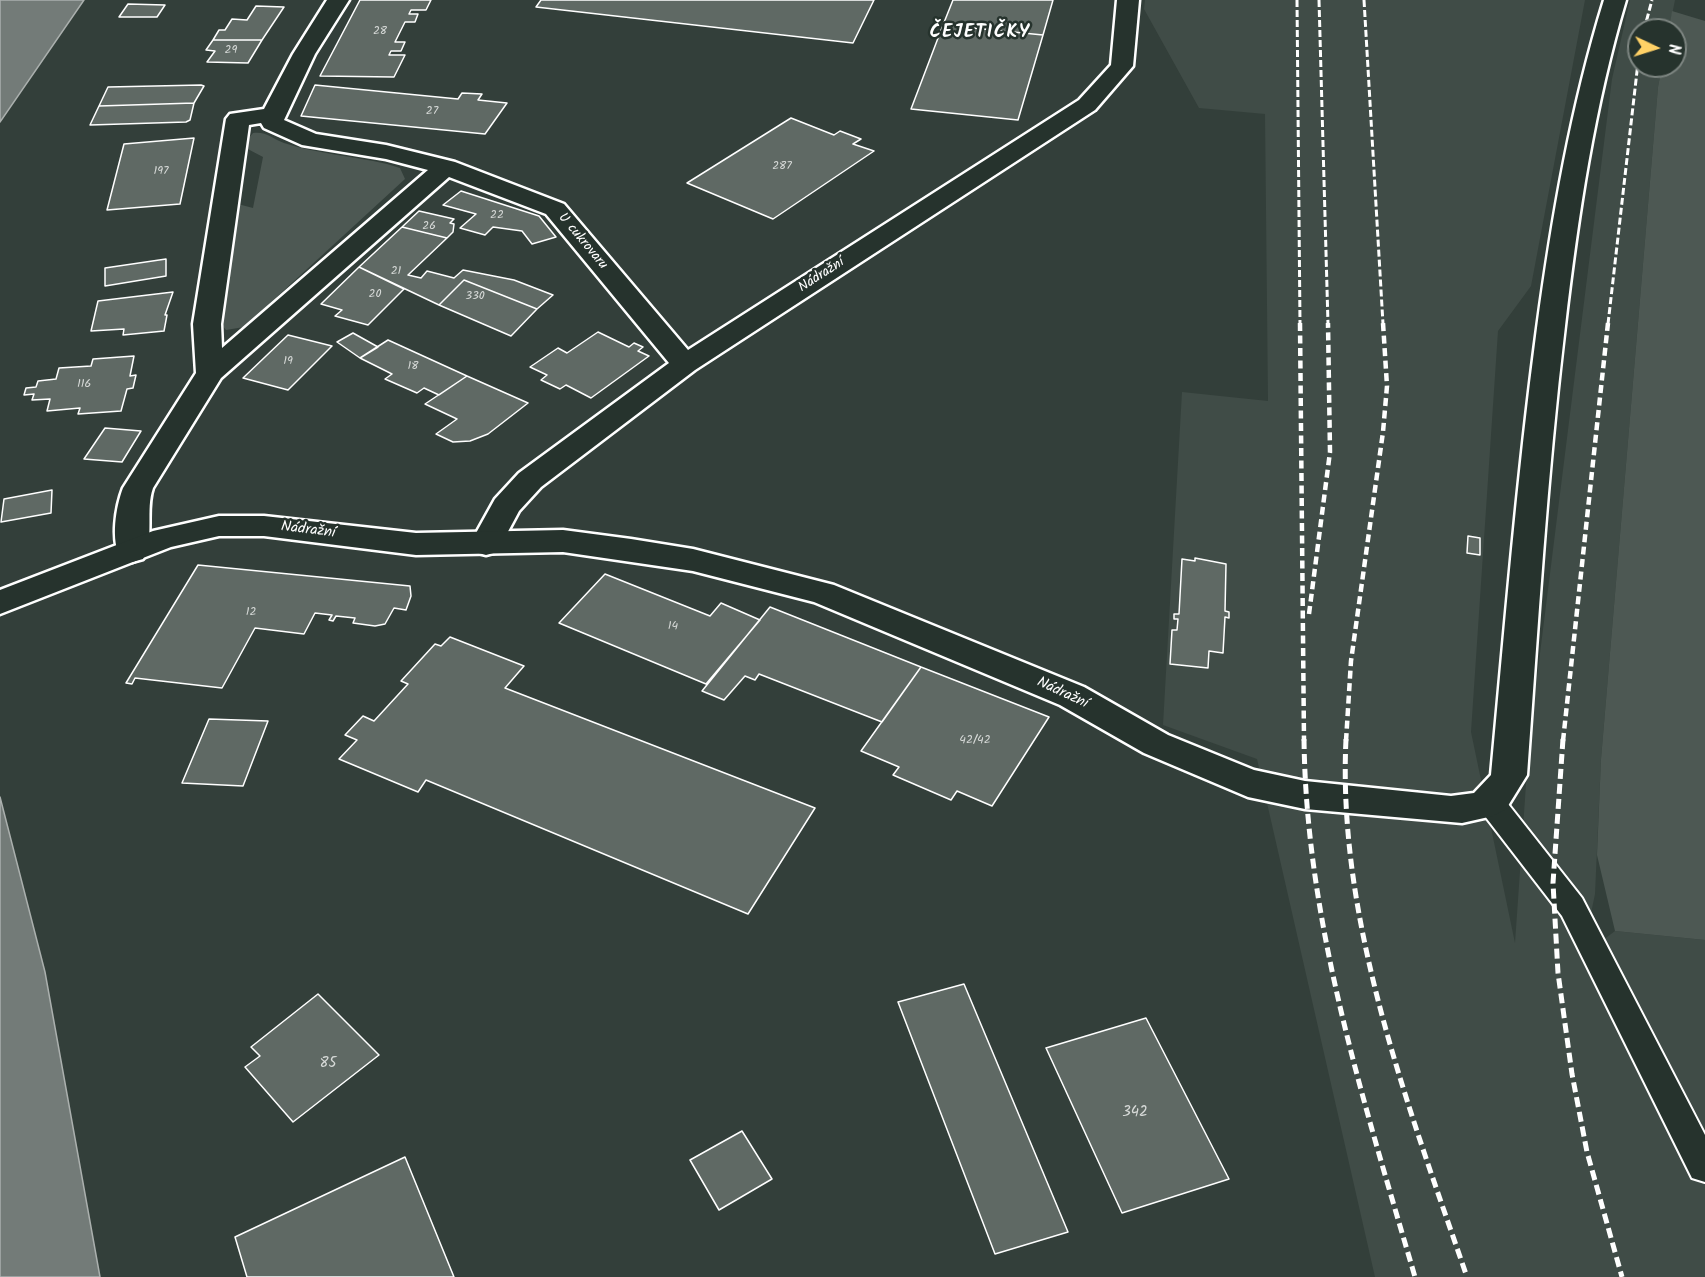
<!DOCTYPE html>
<html>
<head>
<meta charset="utf-8">
<style>
	body { margin:0 }
	#map { position:relative; width:1705px; height:1277px; overflow:hidden; background:#333f3a; font-family:Kalam,sans-serif }
	canvas { display:block }
	.north { position:absolute; left:1627px; top:18px; width:60px; height:60px; box-sizing:border-box; background:#26332d; border:2px solid #7d8581; border-radius:50%; rotate:94deg; font-size:16px; font-weight:700; line-height:24px; text-align:center; color:#fff }
	.north::after { content:''; display:block; margin:auto; width:21px; height:27px; background:#ffd166; clip-path:polygon(50% 0,100% 100%,50% 72%,0 100%) }
</style>
</head>
<body>
<div id="map">
<canvas width="1705" height="1277"></canvas>
<div class="north">N</div>
</div>
<script>
const g = document.querySelector('canvas').getContext('2d');
g.lineJoin = 'round';
function fill(path, color) { g.fillStyle = color; g.fill(path, 'evenodd'); }
function stroke(path, color, width, dash) { g.strokeStyle = color; g.lineWidth = width; g.lineCap = dash ? 'butt' : 'round'; g.setLineDash(dash || []); g.stroke(path); }
function drawText(font, color, halo, rows, align = 'center') {
  g.font = font + ' Kalam,sans-serif'; g.lineWidth = 5; g.setLineDash([]); g.textBaseline = 'middle'; g.strokeStyle = halo; g.fillStyle = color; for (const [text, x, y, turn = 0] of rows) {
    g.save(); g.translate(x, y); g.rotate((+turn || 0) * Math.PI / 180); g.textAlign = isNaN(turn) ? turn : align; if (halo) g.strokeText(text, 0, 0); g.fillText(text, 0, 0); g.restore();
  }
}
fill(new Path2D(`
	M1145,0H1585L1531,286L1498,331L1471,732L1515,943L1529,741L1612,79L1630,0H1675L1669,30H1639V66H1662L1658,87L1601,759L1595,894L1582,956L1615,931L1705,940V1277H1375L1257,759L1163,725L1182,392L1268,401L1265,114L1199,108L1144,9Z`), '#404c47');
fill(new Path2D(`
	M1672,11L1705,21V940L1615,931L1597,855L1601,759L1658,87L1662,66H1675V30H1669Z
	M253,133C266,131 273,139 284,143C317,154 354,156 387,164L400,168L405,179L244,327L226,330L221,324L234,203L253,208L263,157L242,146Z`), '#4d5853');
const water = new Path2D(`
	M0,0H84L0,122Z
	M0,797L45,972L100,1277H0Z`);
fill(water, '#737b78');
stroke(water, '#abb0ae', 1.5);
const building = new Path2D(`
	M360,0H431L426,10H411L409,14H418L415,22H405L395,42H405L401,51H391L389,55H405L394,77L320,76Z
	M541,0H874L853,43L536,7Z
	M953,0H1053L1043,35L943,25Z
	M128,4L165,5L157,17H119Z
	M256,6L284,7L262,40H213L219,30H225L232,19L247,20Z
	M943,25L1043,35L1018,120L911,109Z
	M213,40H262L248,63L207,62L215,51L206,50Z
	M201,85L204,86L194,103L99,106L108,87Z
	M315,85L458,99L462,93L482,94L478,100L507,103L485,134L301,116Z
	M194,103L190,120L186,122L90,125L99,106Z
	M791,118L834,135L840,131L861,139L853,144L874,151L773,219L687,183Z
	M194,138L180,204L107,210L124,144Z
	M461,191L539,216L556,237L532,244L522,231L493,227L485,235L460,228L476,214L443,205Z
	M419,211L454,219L450,223L454,224L453,232L447,238L402,227Z
	M402,227L447,238L408,275L421,278L427,271L454,278L463,270L514,280L553,295L537,309L464,280L439,305L359,267Z
	M166,259V276L105,286V268Z
	M359,267L404,289L368,325L335,316L342,310L321,304Z
	M464,280L537,309L511,336L439,305Z
	M173,292L165,315H167L164,331L123,335L124,329L91,331L98,301Z
	M598,332L629,347L634,343L643,347L638,351L649,356L591,398L566,385L560,389L541,380L547,375L530,367L558,348L567,353Z
	M353,333L378,347L360,358L337,342Z
	M288,335L332,346L288,390L243,378Z
	M388,340L467,376L439,395L424,388L417,393L385,379L392,374L360,358Z
	M134,356L130,376L136,375L133,388L127,389L121,411L78,414L80,408L47,411L50,399L32,400L34,394L24,395L26,388L36,387L38,381L56,379L59,368L91,366L93,359Z
	M467,376L528,403L488,434L470,441L453,442L436,434L457,419L425,404Z
	M105,428L141,431L122,462L84,459Z
	M52,490L51,513L1,522L4,499Z
	M1468,536L1480,538V555L1467,553Z
	M1195,558L1226,564L1225,611L1229,612V618L1225,617L1223,653L1209,651L1208,668L1170,664L1172,630H1177L1178,619H1174V614H1179L1182,559L1195,561Z
	M198,565L410,586L411,596L406,610L394,608L385,624L375,626L353,623L355,618L336,616L333,621L329,620L332,615L315,613L304,634L255,628L222,688L135,678L132,684L126,683Z
	M605,574L710,616L721,603L760,620L706,684L559,623Z
	M770,607L921,667L882,722L759,674L755,680L745,676L724,700L702,691Z
	M450,637L524,666L505,688L815,808L748,914L426,780L418,792L339,759L357,740L345,735L363,716L374,721L408,684L401,681L435,644L441,646Z
	M921,667L1049,717L992,806L957,791L951,800L893,775L899,767L861,751Z
	M209,719L268,721L243,786L182,783Z
	M964,984L1068,1232L995,1254L898,1002Z
	M318,994L379,1055L293,1122L245,1067L260,1056L251,1047Z
	M1146,1018L1229,1179L1122,1213L1046,1048Z
	M742,1131L772,1179L719,1210L690,1160Z
	M405,1157L454,1277H247L235,1237Z`);
fill(building, '#5f6964');
stroke(building, '#fff', 1.5);
const service = new Path2D(`
	M1491,792L1501,795L1582,898L1705,1135V1182L1692,1178L1562,916L1481,811L1477,803L1481,795Z`);
const minor = new Path2D(`
	M327,0H349L315,54L284,120L316,134L386,145L455,162L564,204L688,350L1079,100L1111,65L1117,0H1139L1133,66L1095,110L695,370L541,487L519,511L497,552L486,555L475,552L470,544L495,499L519,473L669,363L546,214L449,177L221,378L153,488C145,510 155,539 143,559L132,562L121,559C110,541 116,506 123,488L196,373L193,324L226,119L230,114L264,109L293,54ZM261,123L264,128L302,145L386,159L428,170L222,348L221,324L249,125Z`);
const tertiary = new Path2D(`
	M1604,0H1626C1594,107 1578,216 1565,326C1547,475 1538,625 1527,775L1506,809L1493,816L1462,823L1305,809L1248,797L1144,753L1060,705L814,602L693,571L563,552L416,555L264,536H219L171,547L0,614V590L153,531L219,516H264L416,533L563,530L631,539L693,549L834,585L1084,687L1168,735L1254,770L1305,781L1451,796L1474,793L1491,775C1505,626 1517,477 1537,328C1552,217 1571,107 1604,0Z`);
stroke(service, '#fff', 4);
stroke(minor, '#fff', 5);
stroke(tertiary, '#fff', 5);
fill(service, '#26332d');
fill(minor, '#26332d');
fill(tertiary, '#26332d');
stroke(new Path2D(`
	M1297,0L1300,324
	M1319,0L1328,324
	M1364,0L1383,324
	M1644,30L1652,0
	M1608,324L1639,54`), '#fff', 3, [7, 3]);
stroke(new Path2D(`
	M1300,323L1304,741
	M1309,614L1330,452L1328,323
	M1346,741L1351,661L1383,432L1387,386L1383,323
	M1563,741L1608,323`), '#fff', 4.5, [8, 4.5]);
stroke(new Path2D(`
	M1304,739C1306,923 1364,1102 1415,1277
	M1346,739C1337,921 1409,1108 1467,1277
	M1563,739L1553,883L1558,973L1572,1074L1587,1152L1622,1277`), '#fff', 5, [10, 5]);
drawText('12px', '#d7dad8', null, [
	["28",380,32],
	["29",231,51],
	["27",432,112],
	["287",782,167],
	["197",161,172],
	["22",497,216],
	["26",429,227],
	["21",396,272],
	["20",375,295],
	["330",475,297],
	["19",288,362],
	["18",413,367],
	["116",84,385],
	["12",251,613],
	["14",673,627],
	["42/42",975,741]
]);
drawText('14px', '#fff', '#26332d', [
	["U cukrovaru",582,242,50],
	["Nádražní",822,276,-33]
]);
drawText('15px', '#fff', '#26332d', [
	["Nádražní",308,531,7],
	["Nádražní",1062,694,25]
]);
drawText('15px', '#d7dad8', null, [
	["85",328,1064],
	["342",1135,1113]
]);
g.letterSpacing = '1.5px';
drawText('bold 18px', '#fff', '#26332d', [
	["ČEJETIČKY",980,34]
]);
g.letterSpacing = '0px';
</script>
</body>
</html>
